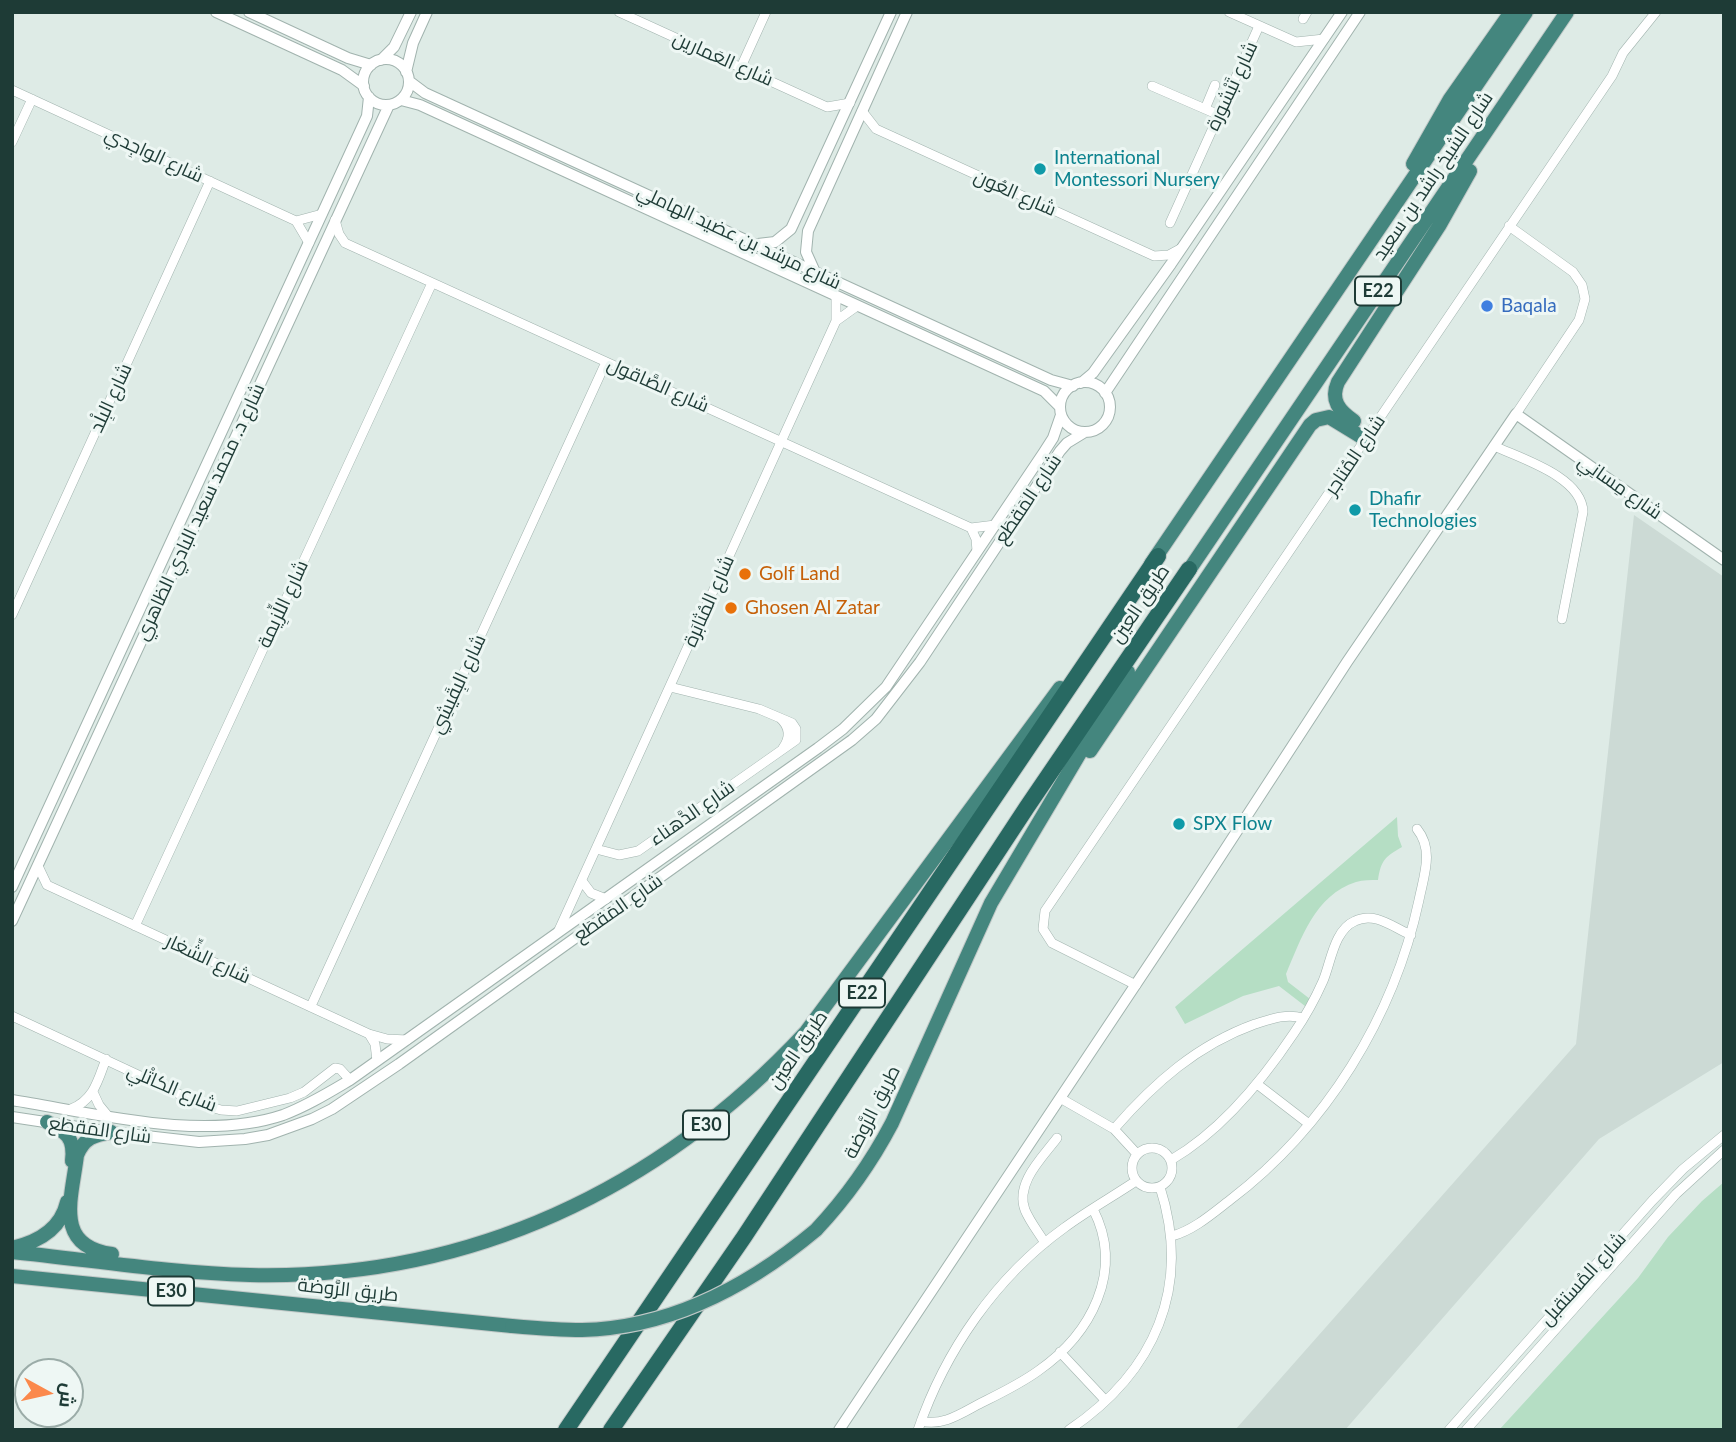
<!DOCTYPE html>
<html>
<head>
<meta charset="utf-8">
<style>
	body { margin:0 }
	#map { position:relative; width:1736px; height:1442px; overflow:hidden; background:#deebe6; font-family:Lato,Cairo,sans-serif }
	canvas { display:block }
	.frame { position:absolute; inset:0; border:14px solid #1e3b36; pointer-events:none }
	.north { position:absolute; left:14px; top:1358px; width:70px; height:70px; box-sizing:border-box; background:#eef7f4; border:2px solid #9baca8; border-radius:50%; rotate:98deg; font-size:19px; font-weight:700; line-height:28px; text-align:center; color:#1e3b36 }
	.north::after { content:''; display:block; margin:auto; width:24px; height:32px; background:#fb894c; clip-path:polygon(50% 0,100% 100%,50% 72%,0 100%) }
</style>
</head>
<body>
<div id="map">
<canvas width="1736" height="1442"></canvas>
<div class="frame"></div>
<div class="north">ش</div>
</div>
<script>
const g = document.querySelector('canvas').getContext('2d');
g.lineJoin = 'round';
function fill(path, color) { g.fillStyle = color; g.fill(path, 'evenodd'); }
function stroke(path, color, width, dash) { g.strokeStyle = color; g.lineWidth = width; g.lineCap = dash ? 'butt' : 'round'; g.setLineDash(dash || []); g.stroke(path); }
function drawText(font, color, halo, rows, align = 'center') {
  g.font = font + ' Lato,Cairo,sans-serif'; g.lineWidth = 6; g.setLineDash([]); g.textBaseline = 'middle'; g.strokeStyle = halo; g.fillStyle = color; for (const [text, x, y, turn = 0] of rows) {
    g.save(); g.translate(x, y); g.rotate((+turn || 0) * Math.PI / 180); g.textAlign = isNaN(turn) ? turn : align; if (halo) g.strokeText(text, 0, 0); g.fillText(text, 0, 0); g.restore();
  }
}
fill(new Path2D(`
	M1634,515L1724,577V1062L1599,1139L1345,1430H1235L1576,1044Z`), '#ccdad5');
fill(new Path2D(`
	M1397,817L1398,836L1402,847C1385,857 1381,860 1378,880C1371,880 1363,880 1356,882C1315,895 1301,939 1286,974L1288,982L1310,999L1305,1006L1279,986L1243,996L1185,1024L1175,1007Z
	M1724,1182V1430H1499L1638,1278L1668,1237L1702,1201Z`), '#b5dec4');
const minor = new Path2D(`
	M619,12L827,107L850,103
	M1229,12L1296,42L1324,39
	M1303,19L1307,12
	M741,67L766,12
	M1152,86L1219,115
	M12,90L296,221L309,243
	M1205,109L1215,85
	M862,111L876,129L1154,256L1169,255L1180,249
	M12,142L32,99
	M335,220L339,234L345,243L971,528L995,525
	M296,221L322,214
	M1170,223L1259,26
	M1509,226L1573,272L1582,285L1585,299L1579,320L1516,414
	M836,321L857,306
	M1494,446C1522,459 1582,477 1583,512L1562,619
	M971,528L976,539L977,551
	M12,615L210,181
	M780,718C790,727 791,737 783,748
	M596,849L619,855L638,851L796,740V729L792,723L759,709L670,687
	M38,866L47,885L369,1034L387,1039L407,1040
	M582,881L591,893L606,899
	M135,926L432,283
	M558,932L836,321V297
	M1136,985L1052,943L1043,929L1045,911L1612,76L1623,53L1656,12
	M311,1006L606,362
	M12,1016L198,1103L221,1110L237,1111L290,1098L304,1092L335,1068L340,1069L350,1080
	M369,1034L375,1044L377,1061
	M1257,1084L1309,1124
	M93,1092L99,1105L108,1116
	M1060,1098L1114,1129L1137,1154
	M71,1109C94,1100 98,1080 106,1059
	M1114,1129C1154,1083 1197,1045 1255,1024C1271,1019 1286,1013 1303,1018
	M1132 1168a20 20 0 1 1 40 0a20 20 0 1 1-40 0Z
	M1171,1160C1221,1131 1262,1081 1294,1033C1305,1017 1315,999 1323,981C1331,962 1334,930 1355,921C1375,911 1394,928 1411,935
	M1172,1236C1194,1230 1213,1213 1230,1200C1326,1127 1394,1017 1419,900C1424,875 1434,850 1417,829
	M1045,1243C1039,1233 1030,1222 1025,1210C1015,1183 1042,1158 1057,1138
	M1060,1352L1105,1400
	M921,1421C943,1427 963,1412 981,1403C1001,1393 1020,1384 1038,1371C1091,1334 1125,1271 1093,1209
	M918,1430C945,1351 996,1277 1064,1228C1087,1211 1112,1197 1136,1181
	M1069,1430C1155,1372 1192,1287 1160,1187
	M1449,1430L1652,1201L1683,1169L1724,1135
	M1466,1430L1676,1194L1724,1150`);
const tertiary = new Path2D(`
	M216,12L342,70L364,86
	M249,12L348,58L371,65
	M363 82a23 23 0 1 1 46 0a23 23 0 1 1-46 0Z
	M381,60L394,47L411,12
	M406,72L413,43L427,12
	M409,81L425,93L1051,380L1073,386
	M401,100L420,105L1044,391L1060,407
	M758,244L775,242L791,229L891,12
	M815,272L806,252L808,231L907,12
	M1060 407a25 25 0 1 1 50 0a25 25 0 1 1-50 0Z
	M1081,383L1093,373L1171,264L1342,12
	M1105,393L1360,12
	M12,887L362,127L367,116L369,97
	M12,921L389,105
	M12,1100C94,1113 203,1142 283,1115C307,1106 328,1093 350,1080L818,748L843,729L886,687L1044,452L1053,438L1061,415
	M12,1117L111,1132L199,1142L245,1139L268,1135L312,1119L332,1109L399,1064L852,740L876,719L920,662L1060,451L1067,443L1085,432
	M839,1430L1198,891L1347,662L1516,414L1724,560`);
const trunk = new Path2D(`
	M1413,164L1450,99L1511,12
	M1354,421C1339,411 1330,400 1338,382L1439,226L1470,171
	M1151,564L1526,12
	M1185,576L1567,12
	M1090,751L1310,425L1316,420L1329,417L1365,439
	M47,1122C66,1132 75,1137 72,1161
	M111,1132C94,1135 84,1138 77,1155C72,1198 53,1246 112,1254
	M816,1230C847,1197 871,1163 892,1123L991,903L1128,672
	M12,1248C38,1242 61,1229 67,1202
	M12,1252C91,1260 171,1273 250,1275C469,1280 659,1190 806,1032L1060,688
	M12,1276L512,1326`);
const motorway = new Path2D(`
	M566,1430L1158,556
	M611,1430L744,1237L1027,807L1189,569`);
stroke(minor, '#a1b3ae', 10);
stroke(tertiary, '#a1b3ae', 12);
stroke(trunk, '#c0c8c7', 16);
stroke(motorway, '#c0c8c7', 18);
stroke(minor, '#fff', 9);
stroke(tertiary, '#fff', 10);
stroke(trunk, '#44867e', 14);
stroke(motorway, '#286962', 16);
const trunkBridge = new Path2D(`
	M512,1326C535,1328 559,1330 582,1330C671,1328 749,1286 816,1230`);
stroke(trunkBridge, '#c0c8c7', 16, []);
stroke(trunkBridge, '#44867e', 14);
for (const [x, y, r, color] of [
	[1040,169,7,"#0f9aa8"],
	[1487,306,7,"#3f7fe0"],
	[1355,510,7,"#0f9aa8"],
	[745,574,7,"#e8710a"],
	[731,608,7,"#e8710a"],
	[1179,824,7,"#0f9aa8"]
]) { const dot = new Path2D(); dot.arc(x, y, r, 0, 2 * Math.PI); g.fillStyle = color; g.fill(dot); stroke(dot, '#eef7f4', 2.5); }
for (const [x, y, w] of [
	[1378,291,46],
	[862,993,46],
	[706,1125,46],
	[171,1291,46]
]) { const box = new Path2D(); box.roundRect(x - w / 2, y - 14.5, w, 29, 5); g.fillStyle = '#eef7f4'; g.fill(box); stroke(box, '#1e3b36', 2); }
drawText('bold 18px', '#1e3b36', null, [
	["E22",1378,291],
	["E22",862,993],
	["E30",706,1125],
	["E30",171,1291]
]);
drawText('19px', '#1e3b36', '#eef7f4', [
	["شارع العَمارين",723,59,24],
	["شارع تَبْشورة",1232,86,-65],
	["شارع الواجِدي",154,155,25],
	["شارع الشيخ راشد بن سعيد",1433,176,-56],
	["شارع العُون",1015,193,24],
	["شارع مرشد بن عضيد الهاملي",739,237,25],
	["شارع الصَّاقول",658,385,24],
	["شارع البِلْد",111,398,-65],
	["شارع المُتاجر",1355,455,-56],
	["شارع مِسانِي",1620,487,35],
	["شارع المَقطَع",1028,499,-56],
	["شارع د. محمد سعيد البادي الظاهري",200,512,-65],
	["شارع المُثابَرة",709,601,-66],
	["شارع اللِّزِيمة",283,604,-65],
	["طريق العين",1140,604,-56],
	["شارع البِقَيشِي",458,684,-65],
	["شارع الدَّهناء",692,813,-35],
	["شارع المَقطَع",618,908,-35],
	["شارع الشِّغار",208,959,25],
	["طريق العين",798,1050,-56],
	["شارع الكاتْلي",172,1088,23],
	["طريق الرَّوضة",872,1112,-63],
	["شارع المَقطَع",100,1130,8],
	["شارع المُستقبل",1583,1279,-48],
	["طريق الرَّوضة",348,1290,6]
]);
drawText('19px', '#0d838f', '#eef7f4', [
	["International",1054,158],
	["Montessori Nursery",1054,180],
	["Dhafir",1369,499],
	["Technologies",1369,521],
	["SPX Flow",1193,824]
], 'left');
drawText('19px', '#366cbe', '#eef7f4', [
	["Baqala",1501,306]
], 'left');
drawText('19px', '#c56008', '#eef7f4', [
	["Golf Land",759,574],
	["Ghosen Al Zatar",745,608]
], 'left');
</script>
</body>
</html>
